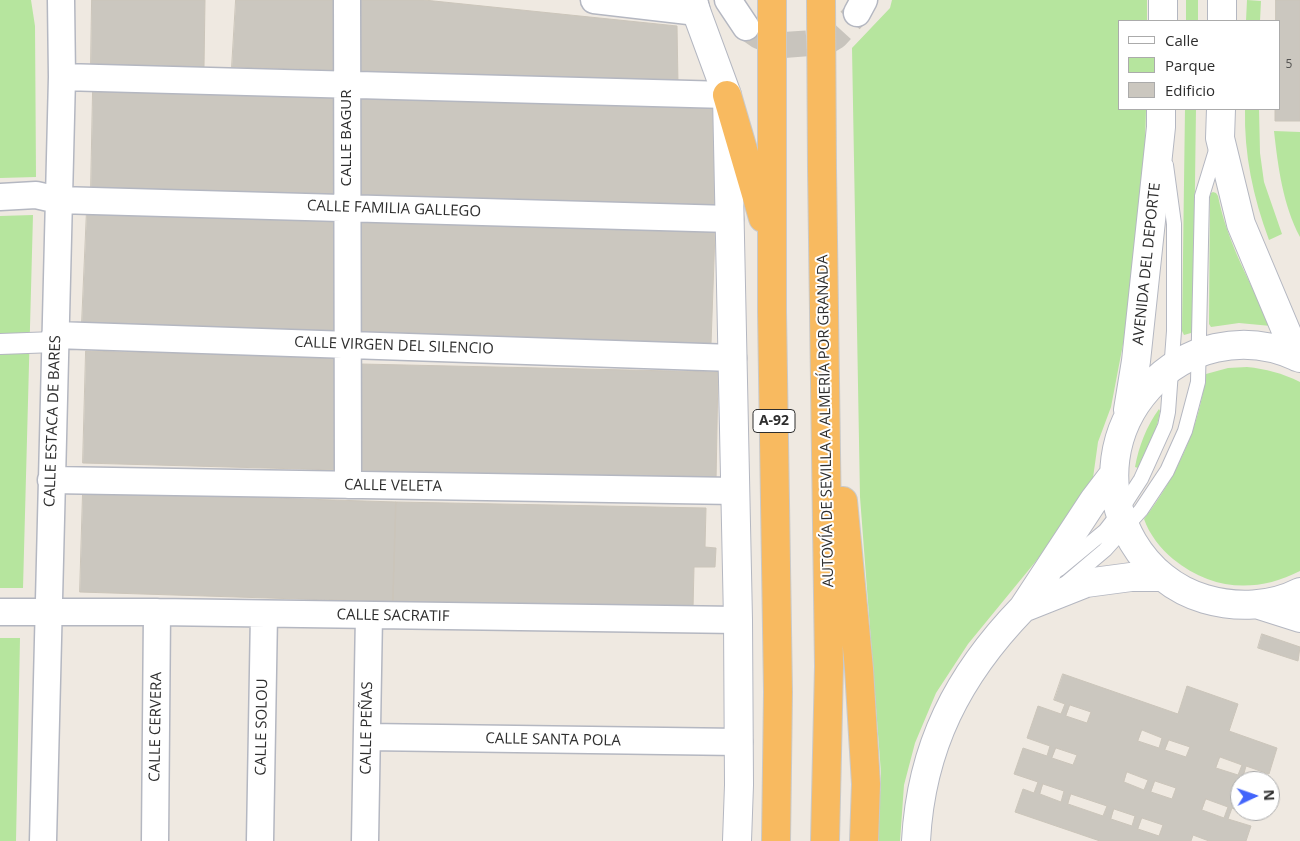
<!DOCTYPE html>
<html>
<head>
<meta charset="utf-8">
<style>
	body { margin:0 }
	#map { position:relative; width:1300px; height:841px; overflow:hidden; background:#efe9e1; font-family:"Open Sans",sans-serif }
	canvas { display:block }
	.legend { position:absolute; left:1118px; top:20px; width:162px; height:90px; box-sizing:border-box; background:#fff; border:1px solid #ababab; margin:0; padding:6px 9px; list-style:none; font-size:15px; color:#2e2e2e }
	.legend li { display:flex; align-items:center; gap:10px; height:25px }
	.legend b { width:25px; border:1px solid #ababab }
	.north { position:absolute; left:1230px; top:771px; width:50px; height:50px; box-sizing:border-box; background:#fff; border:1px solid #ababab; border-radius:50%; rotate:87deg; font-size:14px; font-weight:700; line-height:20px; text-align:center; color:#2e2e2e }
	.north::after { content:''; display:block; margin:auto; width:18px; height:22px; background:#4264fb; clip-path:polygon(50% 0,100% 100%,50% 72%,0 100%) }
</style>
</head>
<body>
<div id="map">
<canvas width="1300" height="841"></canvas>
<ul class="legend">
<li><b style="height:6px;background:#fff"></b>Calle</li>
<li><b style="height:14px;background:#b6e59e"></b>Parque</li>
<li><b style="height:14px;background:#cbc7bf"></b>Edificio</li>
</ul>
<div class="north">N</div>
</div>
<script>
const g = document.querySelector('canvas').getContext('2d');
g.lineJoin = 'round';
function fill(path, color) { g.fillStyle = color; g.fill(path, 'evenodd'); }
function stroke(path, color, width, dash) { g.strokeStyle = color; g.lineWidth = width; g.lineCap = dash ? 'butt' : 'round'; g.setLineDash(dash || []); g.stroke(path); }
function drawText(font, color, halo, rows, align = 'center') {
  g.font = font + ' "Open Sans",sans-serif'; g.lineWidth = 4; g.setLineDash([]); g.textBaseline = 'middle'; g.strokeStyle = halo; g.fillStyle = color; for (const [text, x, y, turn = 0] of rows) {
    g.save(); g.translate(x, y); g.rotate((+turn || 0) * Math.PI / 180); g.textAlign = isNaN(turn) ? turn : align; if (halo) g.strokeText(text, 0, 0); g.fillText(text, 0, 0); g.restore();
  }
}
fill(new Path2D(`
	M0,0H31L35,26L36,177L0,178Z
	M892,0H1147V21H1119V109H1146L1145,144L1138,241L1128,318L1111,407L1098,442L1093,478L1077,511L968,644L936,693L915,743L904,785L900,841H878L881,773L860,497L852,48L890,8Z
	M1186,0H1198V21H1186Z
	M1247,0L1261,1L1260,21H1246Z
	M1185,109H1196L1193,331L1191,333L1184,335L1182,331Z
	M1245,109H1259L1260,153L1264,182L1282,234L1269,240C1253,197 1244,154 1245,109Z
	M1274,131L1300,132V237C1283,205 1278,167 1274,131Z
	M1213,192L1216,193L1218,196C1227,242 1251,284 1271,326L1239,323L1211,327L1209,324L1210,196L1211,193Z
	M33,215L23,588H0V216Z
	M1247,367C1266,369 1282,373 1300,382V571C1257,593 1212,591 1173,559C1161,549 1149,534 1144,519C1177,476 1199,428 1206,374L1228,368Z
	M1159,409L1160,411C1157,431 1148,450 1138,468L1135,467C1139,446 1146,427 1159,409Z
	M0,638H20L16,841H0Z`), '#b6e59e');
const building = new Path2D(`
	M92,0H205L204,67L91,64Z
	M236,0H334L335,70L232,67Z
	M357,0H424L677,26L678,84L355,75Z
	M1276,0H1300V121H1275V109H1279V21H1276Z
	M93,90L338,94L336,194L91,190Z
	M361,95L720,107L716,208L358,197Z
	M87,209L341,220L336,334L82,323Z
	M359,221L715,232L711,344L360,333Z
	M86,351L341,358L338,470L83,463Z
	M361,364L718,372L716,482L358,474Z
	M83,492L396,502L393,602L80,592Z
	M396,502L706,508L705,547L716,548L715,567H694L693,609L393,602Z
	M1262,634L1300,647L1298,661L1258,648Z
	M1063,674L1178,714L1187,686L1238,704L1229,731L1277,748L1269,774L1246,766L1243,777L1255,781H1240V811L1232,808L1228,819L1251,826L1246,841H1209L1193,835L1191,841H1100L1015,812L1023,789L1034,793L1038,782L1014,774L1023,748L1047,756L1050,746L1027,738L1038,706L1061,714L1065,704L1054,700ZM1070,705L1091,712L1087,723L1066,716ZM1142,730L1162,738L1159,748L1138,741ZM1169,740L1190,747L1186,757L1165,750ZM1056,748L1077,755L1073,765L1052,758ZM1220,757L1242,765L1238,775L1216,768ZM1127,772L1148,780L1144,790L1124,782ZM1155,781L1176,788L1172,799L1151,792ZM1043,784L1064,791L1061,802L1040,794ZM1071,794L1107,806L1103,816L1068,804ZM1206,799L1228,807L1224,818L1202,810ZM1114,809L1135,816L1132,826L1111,819ZM1142,818L1163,825L1159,836L1138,829Z
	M1241,811H1256L1254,816Z`);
fill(building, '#cbc7bf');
stroke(building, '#cbc5ba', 1);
stroke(new Path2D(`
	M746,27L759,36L784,45L826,42L836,36L857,13`), '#c8c4bd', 26, [26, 13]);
const service = new Path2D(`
	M1059,569L1105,531L1119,513L1141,479L1165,426L1168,412L1174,331V224L1166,165
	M1066,583L1105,550L1141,510L1167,471L1185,431L1198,382L1202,196L1217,147`);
const pedestrian = new Path2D(`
	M0,344L55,342`);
const minor = new Path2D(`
	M347,0L348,485
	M594,0L697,12L694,0
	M728,0L746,27
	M857,13L864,0
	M62,77L727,95
	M0,197L36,195L58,200L730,219
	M55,335L733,358
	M51,480L735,491
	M0,612H157L738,620
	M367,737L739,742
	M43,841L62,77L61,0
	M155,841L157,612
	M260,841L264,614
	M365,841L369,615`);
const tertiary = new Path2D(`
	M692,0L727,95L738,620L739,785L737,841
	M1163,21V0
	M1222,21V0
	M1221,109L1220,138L1241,224L1297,357
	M1300,358C1184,303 1068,431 1133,542C1149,569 1174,590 1205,599C1236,608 1271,607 1300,592
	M1128,410L1136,361L1161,127V109
	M1259,605L1300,618
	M1023,608L1086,583L1131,577H1162
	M916,841C921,747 958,675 1023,608L1094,500L1113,475`);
const trunk = new Path2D(`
	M772,0V312L778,692L776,841
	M821,0L822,169L829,666L825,841
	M727,95L763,218
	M843,501L859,669L866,784L864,841`);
stroke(service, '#b4b7c1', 16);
stroke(pedestrian, '#b4b7c1', 22);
stroke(minor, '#b4b7c1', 29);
stroke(tertiary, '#b4b7c1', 30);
stroke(trunk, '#c9c9c9', 30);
stroke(service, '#fff', 14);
stroke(pedestrian, '#fff', 20);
stroke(minor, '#fff', 26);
stroke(tertiary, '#fff', 28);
stroke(trunk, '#f8ba60', 28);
drawText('12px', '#555452', null, [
	["5",1289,65]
]);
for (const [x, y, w] of [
	[774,421,42]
]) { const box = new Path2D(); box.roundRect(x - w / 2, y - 11.5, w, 23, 4); g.fillStyle = '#fff'; g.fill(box); stroke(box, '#2e2e2e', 1); }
drawText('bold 14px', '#2e2e2e', null, [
	["A-92",774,421]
]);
drawText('15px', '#2e2e2e', '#fff', [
	["CALLE BAGUR",347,138,-90],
	["CALLE FAMILIA GALLEGO",394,209,2],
	["AVENIDA DEL DEPORTE",1147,264,-84],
	["CALLE VIRGEN DEL SILENCIO",394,346,2],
	["CALLE ESTACA DE BARES",53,421,-88],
	["AUTOVÍA DE SEVILLA A ALMERÍA POR GRANADA",826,421,-91],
	["CALLE VELETA",393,486,1],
	["CALLE SACRATIF",393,616,1],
	["CALLE CERVERA",156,727,-89],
	["CALLE SOLOU",262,727,-89],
	["CALLE PEÑAS",367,728,-89],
	["CALLE SANTA POLA",553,740,1]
]);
</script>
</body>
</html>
